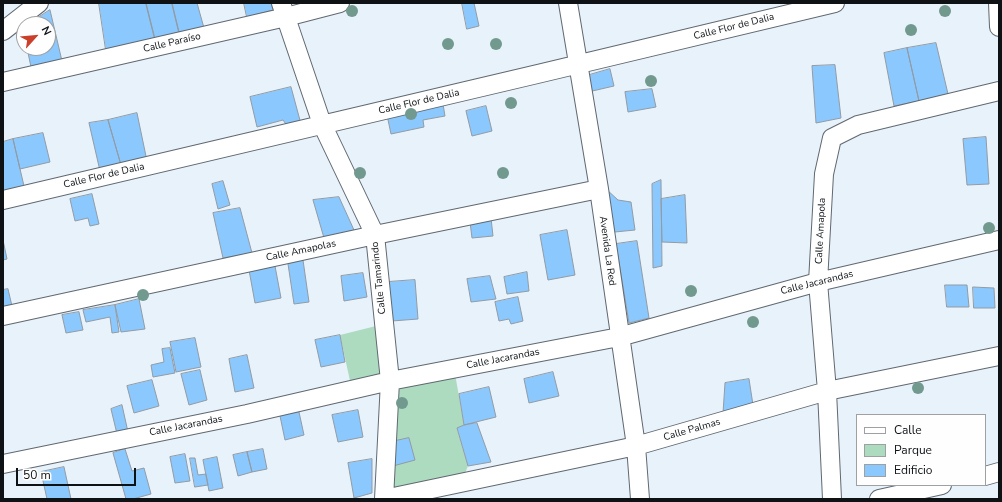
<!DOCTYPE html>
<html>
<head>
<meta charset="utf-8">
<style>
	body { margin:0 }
	#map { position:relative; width:1002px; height:502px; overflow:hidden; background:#e8f2fb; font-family:"Nunito Sans",sans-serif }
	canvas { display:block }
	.frame { position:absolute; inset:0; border:4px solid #0e1215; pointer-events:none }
	.legend { position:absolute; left:856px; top:414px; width:130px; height:72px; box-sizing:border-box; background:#fefefe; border:1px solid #9ea0a1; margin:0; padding:5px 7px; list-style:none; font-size:12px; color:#0e1215 }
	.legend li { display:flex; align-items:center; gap:8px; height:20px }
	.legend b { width:20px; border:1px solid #9ea0a1 }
	.north { position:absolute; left:16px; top:16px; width:40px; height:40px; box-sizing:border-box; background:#fefefe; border:1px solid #9ea0a1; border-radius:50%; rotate:63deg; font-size:11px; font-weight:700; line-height:16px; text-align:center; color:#0e1215 }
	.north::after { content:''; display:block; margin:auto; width:14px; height:18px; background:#cb3f2a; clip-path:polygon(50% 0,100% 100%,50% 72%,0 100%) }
	.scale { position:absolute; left:16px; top:468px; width:120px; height:18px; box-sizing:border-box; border:2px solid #0e1215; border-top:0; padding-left:5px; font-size:12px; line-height:14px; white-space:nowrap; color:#0e1215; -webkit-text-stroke:3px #fefefe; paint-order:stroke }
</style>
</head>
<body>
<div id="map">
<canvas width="1002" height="502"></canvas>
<div class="frame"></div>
<ul class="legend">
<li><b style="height:5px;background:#fff"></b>Calle</li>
<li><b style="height:11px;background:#addbc0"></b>Parque</li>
<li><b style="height:11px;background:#8ac8fe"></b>Edificio</li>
</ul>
<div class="north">N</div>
<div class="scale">50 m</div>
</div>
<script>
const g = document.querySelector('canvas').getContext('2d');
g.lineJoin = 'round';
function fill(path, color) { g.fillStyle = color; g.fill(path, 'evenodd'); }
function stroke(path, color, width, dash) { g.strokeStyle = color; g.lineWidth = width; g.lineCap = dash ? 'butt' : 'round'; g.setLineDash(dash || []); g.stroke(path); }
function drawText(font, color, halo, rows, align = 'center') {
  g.font = font + ' "Nunito Sans",sans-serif'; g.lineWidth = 3; g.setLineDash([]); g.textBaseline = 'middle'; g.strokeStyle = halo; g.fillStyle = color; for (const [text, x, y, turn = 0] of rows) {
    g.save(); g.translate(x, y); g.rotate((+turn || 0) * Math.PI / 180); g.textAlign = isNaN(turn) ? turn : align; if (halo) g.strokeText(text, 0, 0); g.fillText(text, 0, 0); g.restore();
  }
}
fill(new Path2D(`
	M384,324L390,381L454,368L464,425L457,429L468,466L461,483L384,499L390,381L352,390L340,335Z`), '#addbc0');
const building = new Path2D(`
	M99,3H146L155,39L106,50Z
	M146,3H172L180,36L155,39Z
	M172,3H197L204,28L180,36Z
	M244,3H271L273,10L247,17Z
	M462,3H474L479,26L467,29Z
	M50,10L62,61L31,67L27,48H48V24H28Z
	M936,43L948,94L919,101L907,48Z
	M907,48L919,101L894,106L884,53Z
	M835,65L841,118L816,123L812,66Z
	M610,69L614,86L588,92L586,76Z
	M291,87L301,124L288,127L283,120L257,127L250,97Z
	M652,89L656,107L628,112L625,92Z
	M443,104L445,116L423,120L424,127L391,134L387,115Z
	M486,106L492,131L472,136L466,111Z
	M137,113L147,161L121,165L108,120Z
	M108,120L121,165L100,171L89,123Z
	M43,133L50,162L20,169L13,139Z
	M986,137L989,184L967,185L963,139Z
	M13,139L24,186L3,191V142Z
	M661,180L662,266L653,268L652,184Z
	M223,181L230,205L218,209L212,184Z
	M605,188L618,200L631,202L635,230L615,232Z
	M92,194L99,224L90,226L88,218L75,221L70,199Z
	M685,195L687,243L662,242L661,199Z
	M339,197L354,230L324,238L313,200Z
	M240,208L252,253L223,258L213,213Z
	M491,218L493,236L472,238L470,222Z
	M567,230L575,275L548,280L540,235Z
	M3,240L7,259L3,260Z
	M637,241L649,318L629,323L616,244Z
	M303,260L309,302L294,304L288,264Z
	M275,266L281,298L255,303L249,270Z
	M527,272L529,291L507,294L504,277Z
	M363,273L367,297L344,301L341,276Z
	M490,276L496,299L471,302L467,279Z
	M415,280L418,319L392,321L388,282Z
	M945,285H967L969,307H947Z
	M973,287L994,288L995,308H974Z
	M8,289L12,306L3,308V290Z
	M518,297L523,321L511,324L509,319L499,321L495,302Z
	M139,299L145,329L121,332L115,305Z
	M115,305L119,332L112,333L110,317L86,322L83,310Z
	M79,312L83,330L66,333L62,315Z
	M340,335L345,362L321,367L315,340Z
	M195,338L201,367L176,372L170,342Z
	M170,348L175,373L153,377L151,365L164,362L162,349Z
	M247,355L254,388L235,392L229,359Z
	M200,370L207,400L189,405L181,374Z
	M553,372L559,396L529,403L524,379Z
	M749,379L753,405L723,413L725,383Z
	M152,380L159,406L134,413L127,386Z
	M489,387L496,417L464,425L459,394Z
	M122,405L128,432L117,434L111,409Z
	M358,410L363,437L338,442L332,415Z
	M299,412L304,435L285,440L280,416Z
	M477,423L491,462L468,466L457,428L464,425Z
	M409,438L415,460L393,466L391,442Z
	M125,449L132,471L144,468L151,494L133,499H126L113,453Z
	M263,449L267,469L252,472L247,452Z
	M247,452L252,472L238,476L233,455Z
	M185,454L190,481L175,483L170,457Z
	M217,457L223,488L209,491L203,460Z
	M190,458H195L198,475L206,474L208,485L195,487Z
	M372,459V493L354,498L348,463Z
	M64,467L71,499H47L41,472Z`);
fill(building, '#8ac8fe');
stroke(building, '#929ba4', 1);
const street = new Path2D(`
	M281,3L322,124L375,235L390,381L384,499
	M568,3L599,189L636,446L640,499
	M998,3L999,27
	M3,31L39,3
	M3,82L286,17L340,3
	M3,200C280,134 558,70 835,3
	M3,316L375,235L599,189
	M3,464L247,414L390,381L619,337L818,282L999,240
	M985,476L999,472
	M384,499L636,446L827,391L999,356
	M832,499L827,391L818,282L824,174L832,138L858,125L999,91
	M879,499L942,485`);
stroke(street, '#606870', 20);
stroke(street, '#fff', 18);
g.fillStyle = '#72998e';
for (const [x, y] of [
	[352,11],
	[945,11],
	[911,30],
	[448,44],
	[496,44],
	[651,81],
	[511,103],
	[411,114],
	[360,173],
	[503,173],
	[989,228],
	[691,291],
	[143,295],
	[753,322],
	[918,388],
	[402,403]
]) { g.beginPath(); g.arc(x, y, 6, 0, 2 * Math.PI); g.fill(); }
drawText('10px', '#0e1215', '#fefefe', [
	["Calle Flor de Dalia",734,27,-14],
	["Calle Paraíso",172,43,-13],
	["Calle Flor de Dalia",419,102,-13],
	["Calle Flor de Dalia",104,176,-13],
	["Calle Amapola",821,231,-87],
	["Calle Amapolas",301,251,-12],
	["Avenida La Red",607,251,82],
	["Calle Tamarindo",379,278,-96],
	["Calle Jacarandas",817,283,-14],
	["Calle Jacarandas",503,359,-11],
	["Calle Jacarandas",186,426,-11],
	["Calle Palmas",692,430,-16]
]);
</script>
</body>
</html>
